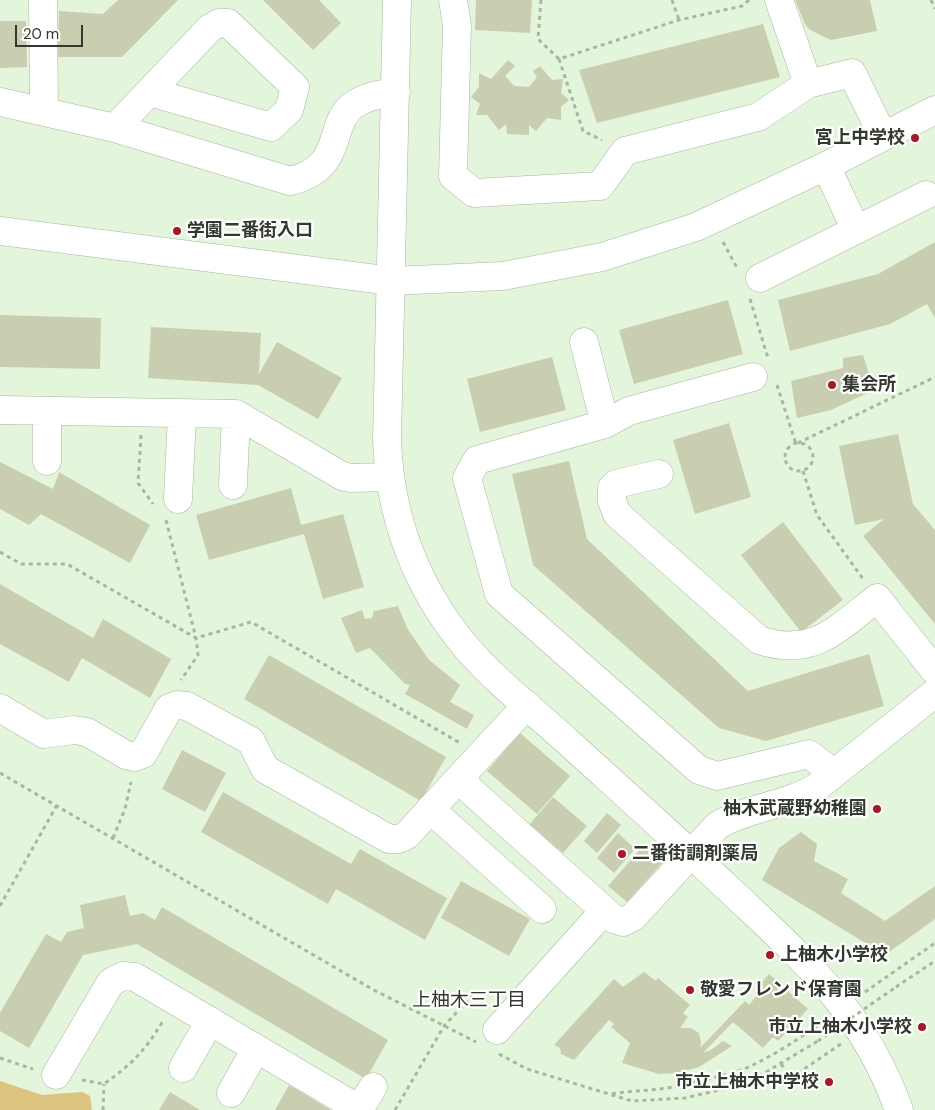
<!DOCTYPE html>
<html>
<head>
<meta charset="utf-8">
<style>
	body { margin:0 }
	#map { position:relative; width:935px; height:1110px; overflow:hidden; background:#e3f5db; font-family:"DM Sans",sans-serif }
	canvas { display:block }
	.scale { position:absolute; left:15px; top:25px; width:68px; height:22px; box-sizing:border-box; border:2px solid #32392f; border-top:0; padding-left:6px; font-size:15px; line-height:18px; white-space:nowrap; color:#32392f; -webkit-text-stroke:4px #fff; paint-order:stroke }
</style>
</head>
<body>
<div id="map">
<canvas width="935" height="1110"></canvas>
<div class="scale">20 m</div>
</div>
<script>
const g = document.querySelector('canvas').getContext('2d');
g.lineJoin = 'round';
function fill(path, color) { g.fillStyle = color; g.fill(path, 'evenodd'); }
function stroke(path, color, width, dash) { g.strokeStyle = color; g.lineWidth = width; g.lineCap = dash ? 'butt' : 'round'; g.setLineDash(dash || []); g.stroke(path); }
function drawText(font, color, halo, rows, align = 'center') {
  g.font = font + ' "DM Sans","Noto Sans JP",sans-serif'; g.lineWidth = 4.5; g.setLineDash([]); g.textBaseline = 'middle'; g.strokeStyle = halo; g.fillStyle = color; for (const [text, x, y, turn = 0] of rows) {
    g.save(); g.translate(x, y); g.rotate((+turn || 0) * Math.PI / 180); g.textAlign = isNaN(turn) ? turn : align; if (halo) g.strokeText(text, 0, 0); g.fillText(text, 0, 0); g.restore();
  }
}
fill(new Path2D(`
	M0,1081L42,1095L82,1092L90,1096L92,1110H0Z`), '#dcc37e');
fill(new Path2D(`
	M118,0H178L122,57H58L59,11L103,14Z
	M263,0H319L341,23L313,50Z
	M476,0H532L530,33L475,30Z
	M795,0H870L877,31L831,40L810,30L805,24Z
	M0,21H26L27,67L0,68Z
	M763,24L780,77L597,123L579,70Z
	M508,60L515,66L505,76L514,86L529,87L537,77L533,71L540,66L552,80L563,79L561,93L569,100L561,107V120L547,118L536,131L529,125V135L507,134L506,124L499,130L487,115H476L480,104L471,97L479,87V73L491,79Z
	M935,242V318L927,304L890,324L790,351L778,300L878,274Z
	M728,300L743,354L634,384L619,330Z
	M0,315L101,318L100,369L0,367Z
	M151,327L261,333L259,374L277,342L342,378L318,419L258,385L148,378Z
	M863,355L874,390L831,410L797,418L791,381L843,368V358Z
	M552,357L566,410L480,432L467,379Z
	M729,423L751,497L695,514L673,440Z
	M898,434L913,504L935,530V624L863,536L884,519L855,525L839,446Z
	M569,461L587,539L748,691L869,654L884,706L766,741L719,728L533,565L512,474Z
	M0,462L53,489L59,472L150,525L130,563L41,514L29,525L0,509Z
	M291,488L301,525L343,514L364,587L323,599L304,534L209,560L196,515Z
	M783,522L843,600L801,632L741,555Z
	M0,584L93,638L103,619L171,659L150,698L82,658L69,682L0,644Z
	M398,606L407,628L429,660L460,685L450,702L474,715L467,729L405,694L410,685L405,684L370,648L356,653L341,618L362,610L365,619L372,618L374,611Z
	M269,655L446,757L421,801L244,699Z
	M520,733L570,776L537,814L487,771Z
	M182,750L226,773L205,812L162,789Z
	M223,792L351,864L360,849L447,898L425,940L336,889L328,904L201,832Z
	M553,797L587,826L563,853L529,825Z
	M607,813L621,825L597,853L584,841Z
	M801,832L817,844L814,861L848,879L841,893L885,921L935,886V919L885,955L762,880L779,848Z
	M618,833L635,849L614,873L597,858Z
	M643,846L662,863L627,902L608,886Z
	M461,881L530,919L509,956L441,918Z
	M125,895L130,916L143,913L155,920L162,907L388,1040L366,1079L137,944L83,955L29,1048L0,1031V1013L46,934L61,942L67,932L84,928L80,905Z
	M644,972L656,981L658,978L690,1005L683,1013L688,1017L680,1028H691L699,1033L701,1042L700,1048L745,1001L749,1005L759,993L756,989L769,974L808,1009L778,1041L773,1037L763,1048L733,1022L703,1053L711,1050L723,1041L732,1046L699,1067L678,1073L659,1074L622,1063L630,1043L611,1027L614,1024L609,1020L574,1060L561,1054L560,1048L554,1045L614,979L623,987Z
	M289,1085L331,1110H275Z
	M170,1092L200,1110H159Z`), '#caceb0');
const minor = new Path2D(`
	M43,0L44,110
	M397,0L387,440C390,518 415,586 466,647C496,682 534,711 568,742C623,792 678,841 732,892C806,962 863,1010 899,1110
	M453,0L457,25L453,176L474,193L600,186L625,151L758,117L808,84L852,73L883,136
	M779,0L808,84
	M0,102L115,128L290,181C347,168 326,122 355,104C367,96 382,94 396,92
	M115,128L210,28L219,23H228L295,87L289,110L271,127L150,92
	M826,166L856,230
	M0,231L392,281L503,276L602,257L696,227L826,166L935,110
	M760,278L926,195
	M584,342L605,424
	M753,377L629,411L605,424L477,460L467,478L499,594L699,770L717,776L809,754L833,773
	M0,410L236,414L342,476L351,478L389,477
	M47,461V411
	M659,474L616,484L612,488V501L617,514L759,640C813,658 837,629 877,598L935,671
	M233,485L236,414
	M178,499L182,414
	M527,705L461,776L470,790L614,919L623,922L633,917L718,825C749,807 786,806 817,787L935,693
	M0,708L44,734L74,730L87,732L126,755L135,757L143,754L169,708L177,705L187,706L251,741L265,769L389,839H399L407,835L461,776
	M430,809L542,909
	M497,1030L604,911
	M183,1068L210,1021
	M56,1075L111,982L123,976L135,977L359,1109
	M231,1093L256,1049
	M359,1110L373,1087`);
stroke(minor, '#a6b79e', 29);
stroke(new Path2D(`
	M541,0L538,39L559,59L679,20L742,6L749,0
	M672,0L679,20
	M931,0L935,9
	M559,59L583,131L602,140
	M723,242L737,268
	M750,299L768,358
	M777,385L796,444L935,377
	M141,435L138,483L153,504
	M785 457a14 14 0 1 1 28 0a14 14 0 1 1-28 0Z
	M803,471L817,515L863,579
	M166,520L196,638L198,655L181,680
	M0,552L21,564H67L196,638L251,622L460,743
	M0,773L372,989L476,1042
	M113,838L125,809L131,782
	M0,906L57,805
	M896,987L935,961
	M865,992L935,943
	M499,1054L527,1069L632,1101L685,1098L728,1088L756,1078L818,1041
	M0,1058L33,1069
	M781,1064L792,1077L841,1044
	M82,1080L104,1084C133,1063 144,1052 163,1021
	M612,1094C633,1090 653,1091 673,1087C699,1081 727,1076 751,1066C776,1054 800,1038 823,1022
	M103,1110L104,1084
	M395,1110L444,1026L473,995L485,1006`), '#a9b7a2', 3, [4, 4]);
stroke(minor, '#fff', 28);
stroke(new Path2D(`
	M818,1041L896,987`), '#a9b7a2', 3, [4, 4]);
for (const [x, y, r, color] of [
	[915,138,5,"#aa1528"],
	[177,231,5,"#aa1528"],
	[832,385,5,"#aa1528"],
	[877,809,5,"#aa1528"],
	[622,854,5,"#aa1528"],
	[770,955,5,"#aa1528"],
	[690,990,5,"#aa1528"],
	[922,1027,5,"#aa1528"],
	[829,1082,5,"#aa1528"]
]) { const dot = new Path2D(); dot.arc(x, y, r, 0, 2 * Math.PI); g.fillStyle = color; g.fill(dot); stroke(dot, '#fff', 2); }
drawText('bold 18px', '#32392f', '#fff', [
	["宮上中学校",905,138,"right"],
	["学園二番街入口",187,231],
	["集会所",842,385],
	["柚木武蔵野幼稚園",867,809,"right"],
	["二番街調剤薬局",632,854],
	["上柚木小学校",780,955],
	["敬愛フレンド保育園",700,990],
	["市立上柚木小学校",912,1027,"right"],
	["市立上柚木中学校",819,1082,"right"]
], 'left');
drawText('19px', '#32392f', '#fff', [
	["上柚木三丁目",469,1001]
]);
</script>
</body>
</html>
